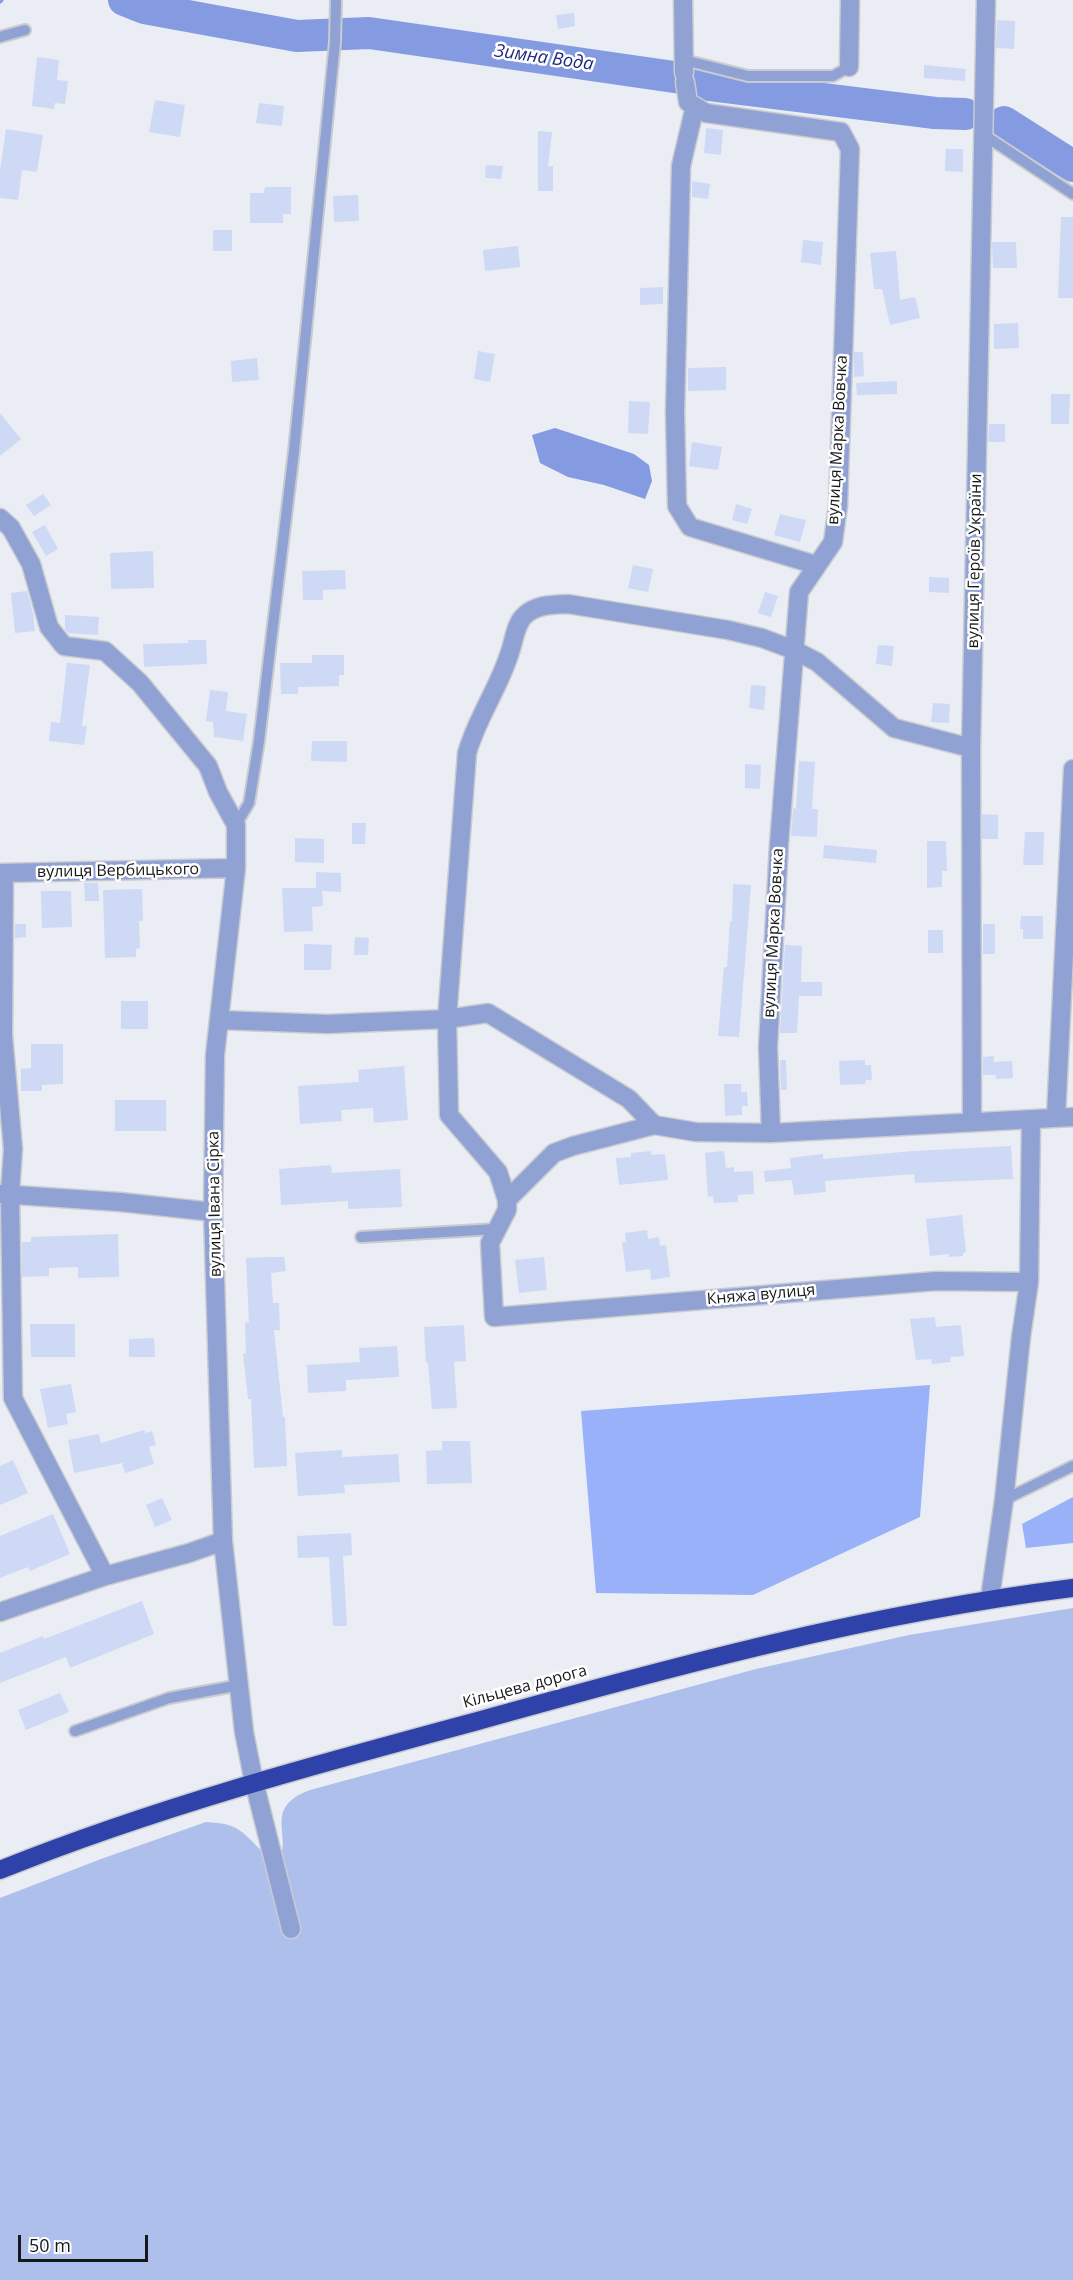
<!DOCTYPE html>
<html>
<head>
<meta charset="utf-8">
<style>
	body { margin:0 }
	#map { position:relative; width:1073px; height:2280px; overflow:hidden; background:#ebedf4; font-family:"Open Sans",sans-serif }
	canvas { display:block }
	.scale { position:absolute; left:18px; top:2235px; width:130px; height:27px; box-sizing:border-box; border:3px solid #17181a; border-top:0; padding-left:8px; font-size:18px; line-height:21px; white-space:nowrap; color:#17181a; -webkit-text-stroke:4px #fff; paint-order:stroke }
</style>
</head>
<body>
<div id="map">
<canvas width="1073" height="2280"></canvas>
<div class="scale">50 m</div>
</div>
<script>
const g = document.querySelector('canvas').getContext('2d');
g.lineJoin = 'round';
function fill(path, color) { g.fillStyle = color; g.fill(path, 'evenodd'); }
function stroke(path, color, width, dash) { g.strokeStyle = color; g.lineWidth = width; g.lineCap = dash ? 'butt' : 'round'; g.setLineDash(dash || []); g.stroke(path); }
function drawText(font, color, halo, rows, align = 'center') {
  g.font = font + ' "Open Sans",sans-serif'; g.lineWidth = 5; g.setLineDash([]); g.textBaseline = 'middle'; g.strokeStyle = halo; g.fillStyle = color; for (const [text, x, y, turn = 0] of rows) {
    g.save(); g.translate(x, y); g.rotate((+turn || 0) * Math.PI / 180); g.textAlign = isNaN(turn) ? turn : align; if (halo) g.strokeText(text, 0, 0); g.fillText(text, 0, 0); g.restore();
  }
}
fill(new Path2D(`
	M1073,1608V2280H0V1898L101,1859L206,1822C218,1823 229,1823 239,1830C255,1841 258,1852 278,1861C294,1837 261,1808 310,1790L756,1669L909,1635Z`), '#afbfeb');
fill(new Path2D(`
	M930,1385L920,1517L753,1595L596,1593L581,1411Z
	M1073,1497V1543L1026,1548L1022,1524Z`), '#99b1f9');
fill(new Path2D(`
	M555,428L634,454L649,465L652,481L645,499L604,485L568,477L540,463L532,435Z`), '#849be2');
stroke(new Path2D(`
	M0,1L1,0`), '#849be2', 5);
stroke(new Path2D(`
	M124,0L144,8L297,36L369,33L681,78L702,84L935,113L965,114
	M1004,122L1073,166`), '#849be2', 32);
fill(new Path2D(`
	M574,13L575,26L558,29L556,15Z
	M997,20L1015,21L1014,49L996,48Z
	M37,57L59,60L57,80L68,81L65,104L55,103L54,109L32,106Z
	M924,65L966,69L965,81L924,78Z
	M155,100L185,105L180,137L149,132Z
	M259,103L284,106L282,126L256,123Z
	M706,128L723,130L721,155L704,153Z
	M6,129L43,135L37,172L22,170L18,200L0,198V171Z
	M538,131L552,132L548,166H553V191H538Z
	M946,149H963V172L945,171Z
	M486,165L503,166L501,179L485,178Z
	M692,181L710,184L708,199L692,197Z
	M265,187H291V214H283V223H250V193H264Z
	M358,195L359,221L334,222L333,196Z
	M1061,217H1073V298H1058Z
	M213,230H232V251H213Z
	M803,240L823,242L821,265L801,262Z
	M992,242H1016L1017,268H993Z
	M518,246L520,267L485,271L483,250Z
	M896,251L900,300L915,297L920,318L890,325L882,289H874L870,253Z
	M663,287V304L640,305V288Z
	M1018,323L1019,348L994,349V324Z
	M478,351L495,354L490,382L474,379Z
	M854,352H863L864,376L854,377Z
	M257,358L259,380L232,382L231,361Z
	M726,367V390L688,391V368Z
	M897,381V394L857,395L856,383Z
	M1051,394H1070L1069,424H1051Z
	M629,401L650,402L648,434L628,433Z
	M0,413L21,439L0,456Z
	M989,424H1005V442H988Z
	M692,442L722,447L718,470L689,466Z
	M43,494L51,505L34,516L26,505Z
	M736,504L752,509L747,524L732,520Z
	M780,514L806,520L800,542L774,535Z
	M45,525L58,549L46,556L32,532Z
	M153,551L154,588L111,589L110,553Z
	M633,565L653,569L648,592L628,588Z
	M345,570L346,589L323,590V600H303L302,571Z
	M929,577L949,578V593L929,592Z
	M27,591L33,613L35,631L15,633L11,593Z
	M765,592L778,596L771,617L758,613Z
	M65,615L99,617L98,635L68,633L65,629Z
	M188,640H206L207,664L144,667L143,644L188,643Z
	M878,645L894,646L892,666L876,664Z
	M312,655H344V675H339V686L298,687V694H281L280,663H312Z
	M67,663L90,665L82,726H87L84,745L49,741L51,722L60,723Z
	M751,685L766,686L764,710L749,708Z
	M210,690L228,692L226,711L247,714L243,741L214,737L213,722L206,721Z
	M933,703L950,704L949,723L931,722Z
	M312,741H347V762L311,761Z
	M799,761L815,762L812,809H818L817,837L791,836L793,808L796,809Z
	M745,764L761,765L760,789L745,788Z
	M982,814L998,815V839H982Z
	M352,823H366L365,844H352Z
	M1025,832H1044L1043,865H1023Z
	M295,838L324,839V863L295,862Z
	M927,841H946L947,871H942V887L927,888Z
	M824,845L877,850L876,863L823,858Z
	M316,872L341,873V892L322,891L323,906L312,907L313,931L284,932L282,888H316Z
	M84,883H98L99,901H85Z
	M733,884L751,885L739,1037L718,1036L724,967H727L730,921H732Z
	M142,889L143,921H139L140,948L136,949V957L105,958L103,890Z
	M41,891H71L72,927L42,928Z
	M1021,916H1043V939H1023V929H1020Z
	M15,924H26V937L15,938Z
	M983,924H995V954H983Z
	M928,930H943V953H928Z
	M355,937L369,938L368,955H354Z
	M304,944L332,945L331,970H304Z
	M785,945L802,946L801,982H822V996H799L797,1033H780Z
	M121,1001H148V1029H121Z
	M31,1044H63V1084L42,1085V1091H21V1069L31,1068Z
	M994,1056V1062L1012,1061L1013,1078L996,1079V1075H983V1057Z
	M780,1060H786L787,1090H781Z
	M865,1060V1065H871L872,1080H866L865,1084L840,1085L839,1061Z
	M404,1066L408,1120L374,1123L373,1108L341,1110L342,1121L300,1124L298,1086L359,1082L358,1070Z
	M724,1084H741V1092H747L748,1106H742V1115L725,1116Z
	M115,1100H166V1131H115Z
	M1011,1146L1013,1179L915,1183L914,1174L825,1181L826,1192L794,1195L792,1180L765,1182L764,1171L791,1168L790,1158L823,1154V1159L913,1151Z
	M651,1151V1155L665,1154L668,1180L619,1185L616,1158L631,1157V1153Z
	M724,1151L726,1168L734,1167V1172L753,1171L754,1194L738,1195V1202L714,1203L713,1196L708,1197L705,1153Z
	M331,1165L332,1173L400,1169L402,1207L348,1209V1201L281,1205L279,1169Z
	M962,1215L966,1252L963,1253V1256L949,1257V1254L930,1256L926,1219Z
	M647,1230L648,1239L659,1237L660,1246L666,1245L670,1277L651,1280L650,1269L626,1272L622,1242H626L625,1233Z
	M118,1234L119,1277L78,1278V1267L49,1268V1276L22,1277V1242H31V1237Z
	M271,1257H284L286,1271L271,1273L273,1303H279L280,1330H274L283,1417H285L287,1466L254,1468L251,1399H248L243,1354L246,1353L245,1323L249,1322L246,1258Z
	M544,1257L547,1290L519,1293L515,1260Z
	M935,1317L936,1327L961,1325L964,1356L950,1357L951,1362L932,1364L931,1359L916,1360L910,1319Z
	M30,1324H75V1357H31Z
	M464,1325L466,1361L454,1362L457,1408L432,1409L428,1363H426L424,1327Z
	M154,1338L155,1357H129V1339Z
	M397,1346L399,1377L346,1380V1391L308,1393L307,1365L360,1362L359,1348Z
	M71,1384L76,1412L66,1414L68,1424L48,1428L40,1389Z
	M144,1430L145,1433L152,1431L156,1445L149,1447L154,1464L125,1473L122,1463L74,1473L68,1440L99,1434L101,1443Z
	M442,1441H470L472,1483L427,1484L426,1451L442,1450Z
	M342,1450V1457L398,1454L400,1482L344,1485L345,1493L298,1496L295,1453Z
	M13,1460L28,1493L0,1505V1466Z
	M162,1498L172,1520L155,1527L146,1505Z
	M53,1514L70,1554L30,1571L28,1567L0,1578V1536Z
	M351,1533L352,1555L343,1556L347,1626H333L329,1557L298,1558L297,1536Z
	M142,1601L154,1634L70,1668L66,1657L0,1683V1653L43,1636L44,1639Z
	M60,1693L69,1712L26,1730L18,1710Z`), '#ced9f6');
const lane = new Path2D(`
	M0,37L25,30
	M684,60L748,76H833L849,67
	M984,135L1073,194
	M236,825L249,803L259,741L294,451L335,42L336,0
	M361,1237L496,1229
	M1004,1500L1073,1466
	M75,1731L169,1698L240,1685`);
const street = new Path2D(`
	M683,0L684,73
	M849,67L850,0
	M685,82L688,102L706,113L841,132L850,149L838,506L833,542L799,592L779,844L768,1047L771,1133
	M695,106L681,166L675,412L677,506L690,527L816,565
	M0,518L11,528L31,564L49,627L64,646L105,651L140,683L208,766L218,792L236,825V868L215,1055L213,1212L223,1541L244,1732L254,1782L291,1929
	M971,748L894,728L817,662L794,650L762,638L728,630L568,604C553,605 536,604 524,616C515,625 514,642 509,655C498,689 477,718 467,753L447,1019L449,1115L498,1172L507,1200V1210L490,1243L494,1317L936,1281L1029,1282
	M0,873L236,868
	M4,873L3,1035L13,1149L10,1193L13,1398L105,1576
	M219,1020L327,1024L447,1019L488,1013L629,1099L654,1125L696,1132L771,1133L1073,1117
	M1056,1117L1073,769
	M972,1122L971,748L986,0
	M0,1194L120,1202L213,1212
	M507,1200L554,1153L573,1146L654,1125
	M990,1598L1004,1500L1021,1337L1029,1282L1031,1120
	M0,1612L105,1576L189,1553L223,1541`);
const highway = new Path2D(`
	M0,1870C154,1808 314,1765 474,1722C671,1667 870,1613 1073,1588`);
stroke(lane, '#c9cbd1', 14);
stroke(street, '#c9cbd1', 21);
stroke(highway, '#c9cbd1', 21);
stroke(lane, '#90a1d3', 10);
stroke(street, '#90a1d3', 18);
stroke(highway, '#2e42a9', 18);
drawText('16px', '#17181a', '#fff', [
	["вулиця Марка Вовчка",838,440,-87],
	["вулиця Героїв України",975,561,-89],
	["вулиця Вербицького",118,871,-1],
	["вулиця Марка Вовчка",774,933,-87],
	["вулиця Івана Сірка",215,1204,-91],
	["Княжа вулиця",761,1295,-5],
	["Кільцева дорога",525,1687,-15]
]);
drawText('italic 18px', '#1b2879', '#fff', [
	["Зимна Вода",544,58,8]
]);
</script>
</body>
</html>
